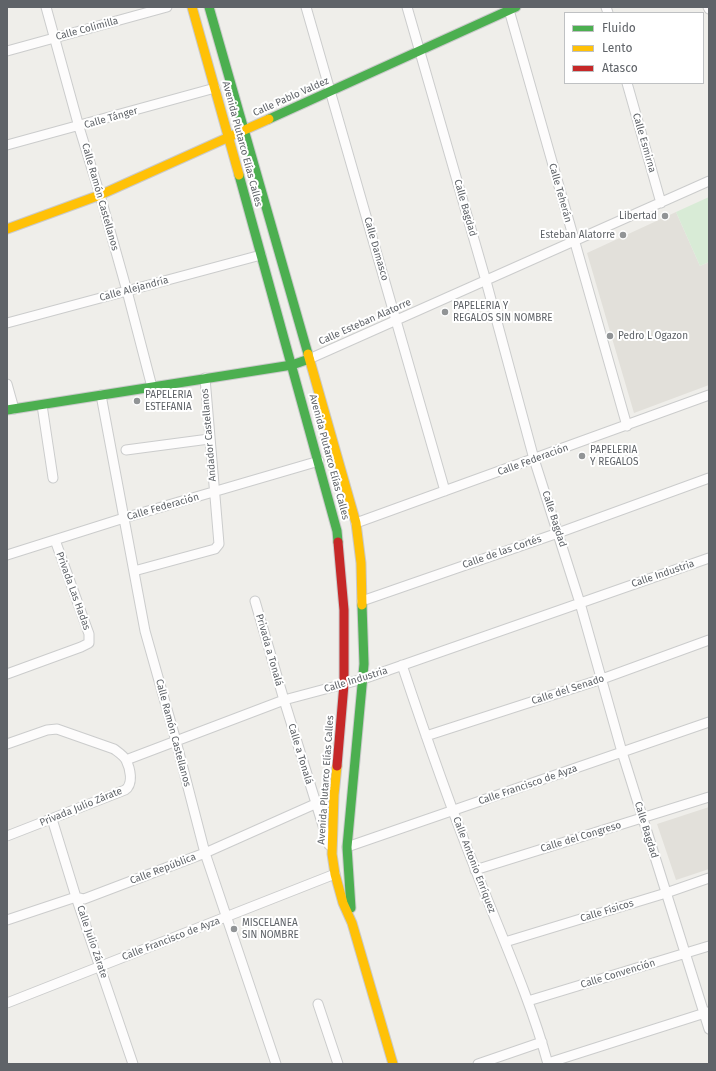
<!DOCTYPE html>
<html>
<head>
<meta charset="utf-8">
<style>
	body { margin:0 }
	#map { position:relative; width:716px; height:1071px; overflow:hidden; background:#efeeea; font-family:"Fira Sans",sans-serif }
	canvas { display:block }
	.frame { position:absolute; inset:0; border:8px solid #5f6368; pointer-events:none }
	.legend { position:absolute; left:564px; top:12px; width:140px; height:72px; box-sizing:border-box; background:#fff; border:1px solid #bfc1c3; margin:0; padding:5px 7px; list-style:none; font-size:12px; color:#5f6368 }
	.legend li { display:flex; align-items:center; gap:8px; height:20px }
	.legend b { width:20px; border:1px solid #bfc1c3 }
</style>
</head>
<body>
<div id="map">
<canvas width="716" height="1071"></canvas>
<div class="frame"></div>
<ul class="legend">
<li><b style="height:5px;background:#4caf50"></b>Fluido</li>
<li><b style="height:5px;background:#ffc107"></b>Lento</li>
<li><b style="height:5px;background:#c62828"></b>Atasco</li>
</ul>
</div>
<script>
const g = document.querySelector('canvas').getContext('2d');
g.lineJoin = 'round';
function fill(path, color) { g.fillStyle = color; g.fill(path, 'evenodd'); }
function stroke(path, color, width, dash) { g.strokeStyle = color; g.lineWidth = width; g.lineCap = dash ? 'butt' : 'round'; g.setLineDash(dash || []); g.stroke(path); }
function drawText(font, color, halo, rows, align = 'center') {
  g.font = font + ' "Fira Sans",sans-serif'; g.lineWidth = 4; g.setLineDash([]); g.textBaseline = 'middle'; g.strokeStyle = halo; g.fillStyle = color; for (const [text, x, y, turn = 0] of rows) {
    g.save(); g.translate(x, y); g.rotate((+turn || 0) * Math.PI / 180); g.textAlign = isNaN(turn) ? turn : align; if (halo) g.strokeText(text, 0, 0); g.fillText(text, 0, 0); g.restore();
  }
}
fill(new Path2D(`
	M676,212L700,266L709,262V385L634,413L587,253Z
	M709,807V869L676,880L657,824Z`), '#e2e0da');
fill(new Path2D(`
	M709,197V262L700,266L676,212Z`), '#d8ebd6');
const street = new Path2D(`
	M46,7L79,127L100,195L127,291L152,387
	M306,7L445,491
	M407,7L486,281L534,459L580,603L622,752L709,1029
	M512,7L509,10L627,426
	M606,7L608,13
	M708,7L709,9
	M7,51L167,7
	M627,83L661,203
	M7,145L215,88
	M7,323L261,255
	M309,359L709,181
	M7,384L14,409
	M101,395L145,631L176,741L205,853L276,1064
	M42,405L53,478
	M126,450L209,439
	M356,523L709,395
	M7,555L124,518L319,461
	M134,571L215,549L219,544L205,378
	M255,601L284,700L329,845
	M362,601L558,533L709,478
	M402,665C425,734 449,803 476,871C501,935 530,998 548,1064
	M7,674L81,647L89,643V634L55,540
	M426,736L602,679L709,640
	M7,744L47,730L57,729L114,749C118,752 123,755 126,760C130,768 134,784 125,790L7,836
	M126,760L284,700L363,679L709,558
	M52,819L76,897L133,1064
	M347,847L709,722
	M475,870L709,797
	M7,920L76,897L84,899L205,853L315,804
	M505,942L666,893L709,878
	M528,1001L709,946
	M7,1003L335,874
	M318,1004L338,1064
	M548,1063L708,1012
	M478,1064L542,1042`);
const fast = new Path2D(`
	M209,7L308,354
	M269,119L516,7
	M239,175L337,531L338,542
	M7,410L292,365L309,359
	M351,908L347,847L364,664L362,605`);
const slow = new Path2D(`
	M192,7L239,175
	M7,229L100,195L269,119
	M308,354L356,523L361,563L362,605
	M337,766L334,795L332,854L335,874L343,903L352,923L393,1064`);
const jam = new Path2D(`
	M337,766L344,684V610L338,542`);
stroke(street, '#cbcccc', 11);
stroke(fast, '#cacacb', 11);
stroke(slow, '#cacacb', 11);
stroke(jam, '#cacacb', 11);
stroke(street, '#fdfcfc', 9);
stroke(fast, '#4caf50', 9);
stroke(slow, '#ffc107', 9);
stroke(jam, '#c62828', 9);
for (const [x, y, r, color] of [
	[665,216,4,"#919496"],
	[623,235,4,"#919496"],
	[445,312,4,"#919496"],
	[610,336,4,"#919496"],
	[137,401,4,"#919496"],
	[582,456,4,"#919496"],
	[234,929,4,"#919496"]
]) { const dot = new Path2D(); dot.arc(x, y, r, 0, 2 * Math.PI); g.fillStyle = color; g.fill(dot); stroke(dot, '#fff', 1.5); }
drawText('10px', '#5f6368', '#fff', [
	["Calle Colimilla",87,29,-15],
	["Calle Pablo Valdez",291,97,-24],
	["Calle Tánger",111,118,-16],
	["Calle Esmirna",644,143,74],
	["Avenida Plutarco Elías Calles",242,144,75],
	["Calle Teherán",560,193,74],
	["Calle Ramón Castellanos",100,197,74],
	["Calle Bagdad",465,208,74],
	["Calle Damasco",376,249,74],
	["Calle Alejandría",134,289,-15],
	["Calle Esteban Alatorre",365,322,-24],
	["Andador Castellanos",209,435,-95],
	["Avenida Plutarco Elías Calles",329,457,75],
	["Calle Federación",533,460,-20],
	["Calle Federación",163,507,-16],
	["Calle Bagdad",554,519,72],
	["Calle de las Cortés",502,552,-19],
	["Calle Industria",663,574,-19],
	["Privada Las Hadas",73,591,70],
	["Privada a Tonalá",269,650,74],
	["Calle Industria",356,680,-17],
	["Calle del Senado",568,690,-18],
	["Calle Ramón Castellanos",173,733,75],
	["Calle a Tonalá",300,754,73],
	["Avenida Plutarco Elías Calles",326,780,-86],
	["Calle Francisco de Ayza",528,785,-19],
	["Privada Julio Zárate",81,807,-22],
	["Calle Bagdad",646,830,73],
	["Calle del Congreso",581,837,-17],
	["Calle Antonio Enríquez",474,865,69],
	["Calle República",163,869,-21],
	["Calle Físicos",607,911,-17],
	["Calle Francisco de Ayza",171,939,-21],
	["Calle Julio Zárate",92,942,71],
	["Calle Convención",618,974,-17]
]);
drawText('10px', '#5f6368', '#fff', [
	["Libertad",657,216,"right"],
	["Esteban Alatorre",615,235,"right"],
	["PAPELERIA Y",453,306],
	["REGALOS SIN NOMBRE",453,318],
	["Pedro L Ogazon",618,336],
	["PAPELERIA",145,395],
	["ESTEFANIA",145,407],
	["PAPELERIA",590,450],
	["Y REGALOS",590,462],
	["MISCELANEA",242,923],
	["SIN NOMBRE",242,935]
], 'left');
</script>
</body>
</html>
